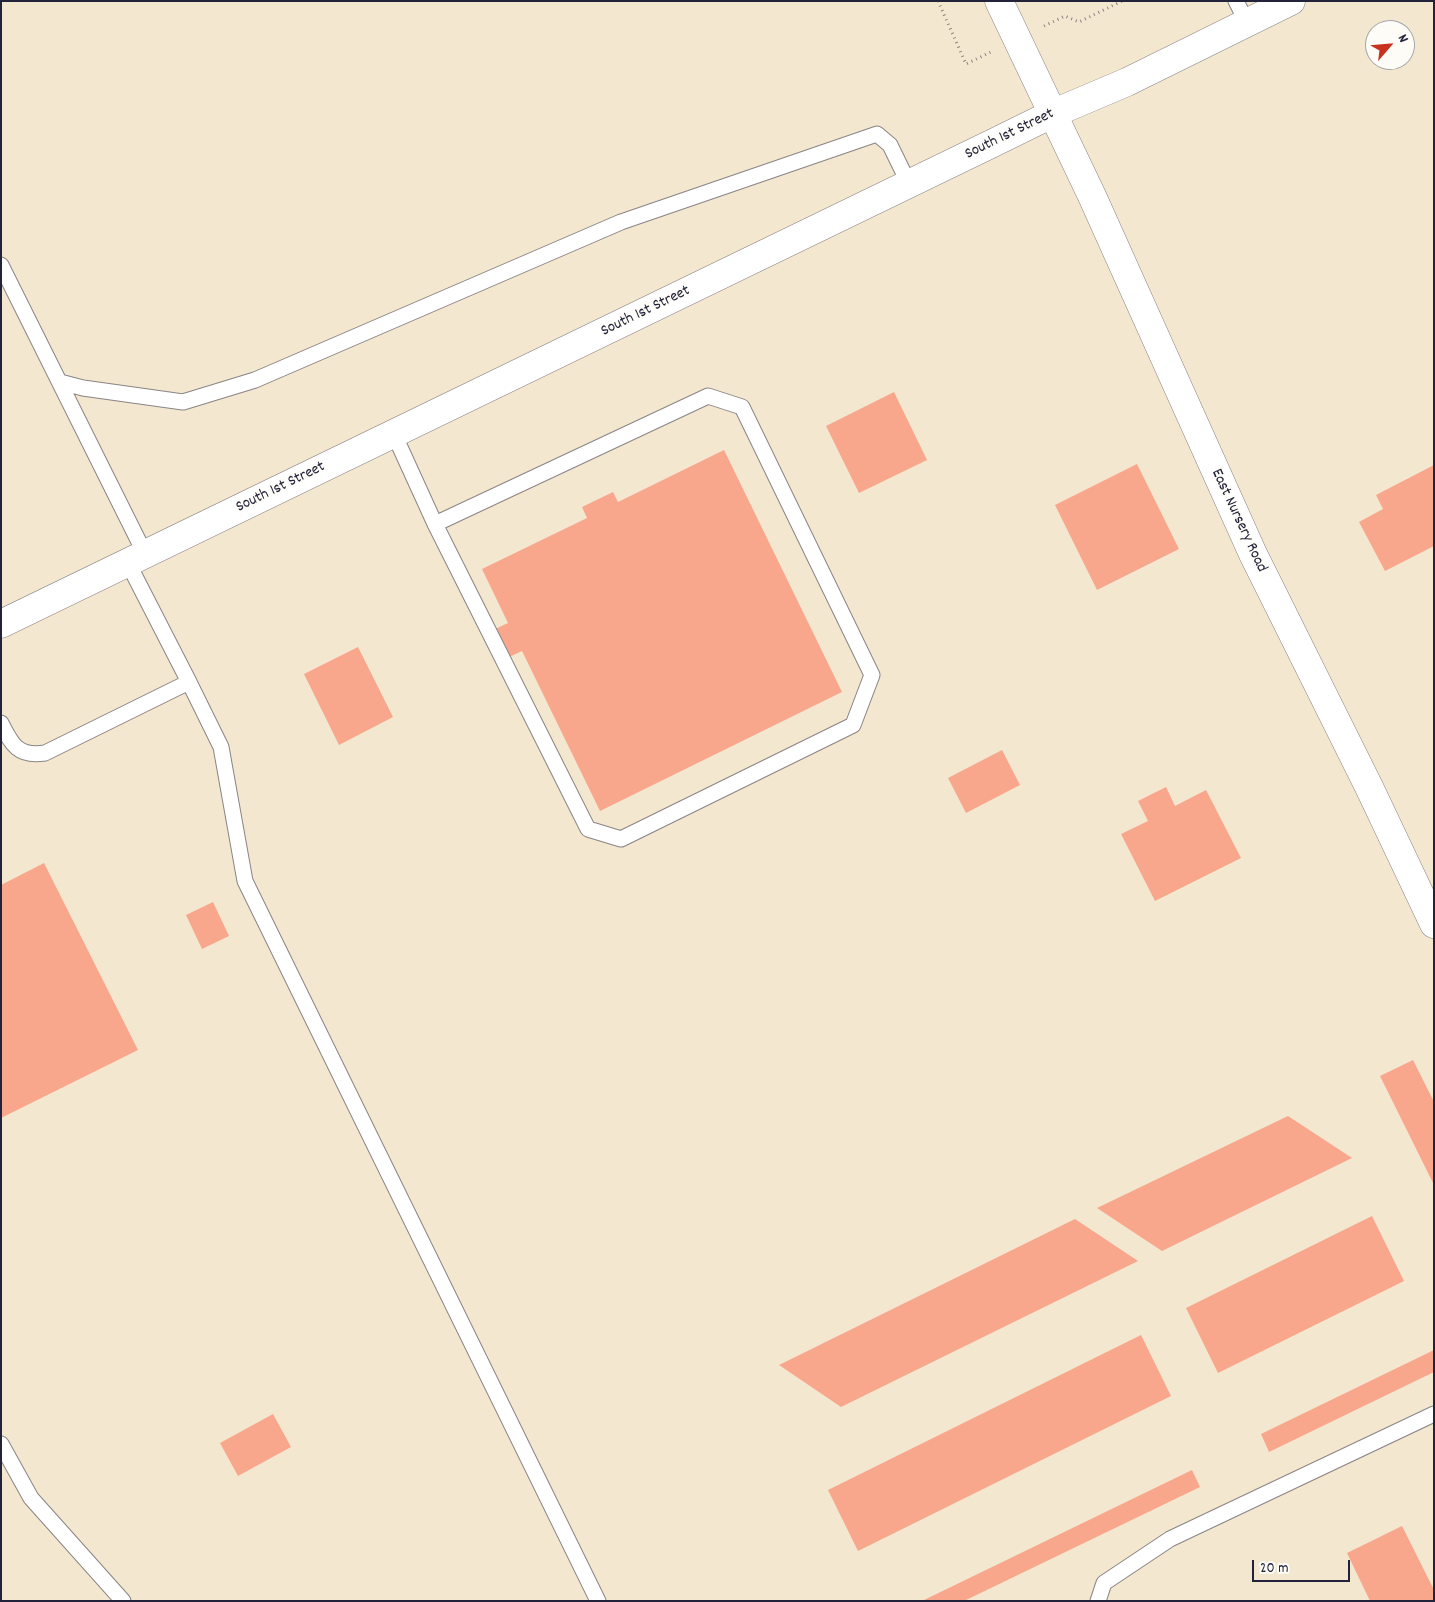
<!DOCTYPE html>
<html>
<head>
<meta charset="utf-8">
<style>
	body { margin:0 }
	#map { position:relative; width:1435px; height:1602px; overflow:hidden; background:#f3e7cf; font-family:Dekko,sans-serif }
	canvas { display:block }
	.frame { position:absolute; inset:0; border:2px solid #22223b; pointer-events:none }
	.north { position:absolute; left:1365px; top:20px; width:50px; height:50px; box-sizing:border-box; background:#fdfcf7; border:1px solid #a5a5ac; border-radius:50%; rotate:63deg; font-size:14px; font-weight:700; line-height:20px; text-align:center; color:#22223b }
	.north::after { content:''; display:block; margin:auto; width:18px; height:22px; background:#c8321e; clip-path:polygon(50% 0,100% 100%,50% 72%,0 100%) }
	.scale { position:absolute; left:1252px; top:1560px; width:98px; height:22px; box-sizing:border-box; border:2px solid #22223b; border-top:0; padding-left:6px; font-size:15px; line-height:18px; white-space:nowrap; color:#22223b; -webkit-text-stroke:4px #fdfcf7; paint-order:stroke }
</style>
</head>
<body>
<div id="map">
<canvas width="1435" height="1602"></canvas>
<div class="frame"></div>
<div class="north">N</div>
<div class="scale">20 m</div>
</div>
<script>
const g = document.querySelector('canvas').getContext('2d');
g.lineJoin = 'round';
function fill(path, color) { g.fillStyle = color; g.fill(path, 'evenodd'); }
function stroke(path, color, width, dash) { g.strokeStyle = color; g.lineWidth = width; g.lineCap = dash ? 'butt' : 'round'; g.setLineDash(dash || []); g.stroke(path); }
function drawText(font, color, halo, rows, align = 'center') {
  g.font = font + ' Dekko,sans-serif'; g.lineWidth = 4; g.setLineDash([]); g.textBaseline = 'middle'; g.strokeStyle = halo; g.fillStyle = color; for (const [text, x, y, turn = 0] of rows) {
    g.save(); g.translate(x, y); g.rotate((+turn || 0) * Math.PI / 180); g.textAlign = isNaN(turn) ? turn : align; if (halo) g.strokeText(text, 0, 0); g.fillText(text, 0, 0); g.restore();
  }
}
fill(new Path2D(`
	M894,392L927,460L859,493L826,426Z
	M724,450L842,692L600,811L522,651L505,659L491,631L508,623L482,569L587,518L582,507L613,492L618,502Z
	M1137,464L1179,549L1097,590L1055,505Z
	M1434,465V546L1385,571L1359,522L1383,509L1376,495Z
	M358,647L393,717L339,745L304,674Z
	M1002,750L1020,785L966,813L948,778Z
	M1166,787L1175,806L1206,790L1241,858L1155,901L1121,834L1148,821L1138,801Z
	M44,863L138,1050L1,1118V885Z
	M213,902L229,936L202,949L186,915Z
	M1413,1060L1434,1102V1185L1380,1076Z
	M1288,1116L1352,1158L1162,1251L1097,1208Z
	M1372,1216L1404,1281L1218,1373L1186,1308Z
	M1075,1219L1138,1261L841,1407L779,1365Z
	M1141,1335L1171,1396L858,1551L828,1490Z
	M1434,1350V1372L1269,1452L1261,1434Z
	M273,1414L291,1447L238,1476L220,1443Z
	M1192,1470L1200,1487L964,1601H922Z
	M1402,1526L1434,1590V1601H1370L1347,1553Z`), '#f8a78d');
const lane = new Path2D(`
	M1236,1L1247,23
	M1,265L145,554
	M60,382L83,388L183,402L255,380L621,222L877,134L890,145L909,184
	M394,434L435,524L588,829L621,839L853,725L872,675L742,407L708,396L435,524
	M189,682L221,747L245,881L598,1601
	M1,723C12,745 18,757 45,753L189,682L128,563
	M1,1444L31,1498L123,1601
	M1098,1601L1104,1583L1170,1539L1434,1414`);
const street = new Path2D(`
	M999,1L1092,196L1253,554L1370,789L1434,924`);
const secondary = new Path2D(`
	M1,624L991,144L1054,113L1127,82L1291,1`);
stroke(lane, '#8a8485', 17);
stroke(street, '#8a8485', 29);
stroke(secondary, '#8a8485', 29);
stroke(new Path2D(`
	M938,1L966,64L991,52
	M1044,26L1065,16L1079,22L1122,1`), '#8a8485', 3, [1, 4]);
stroke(lane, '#fff', 15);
stroke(street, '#fff', 28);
stroke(secondary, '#fff', 28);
drawText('16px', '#22223b', '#fdfcf7', [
	["South 1st Street",1010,135,-26],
	["South 1st Street",646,312,-26],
	["South 1st Street",281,488,-26],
	["East Nursery Road",1238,521,65]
]);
</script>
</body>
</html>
